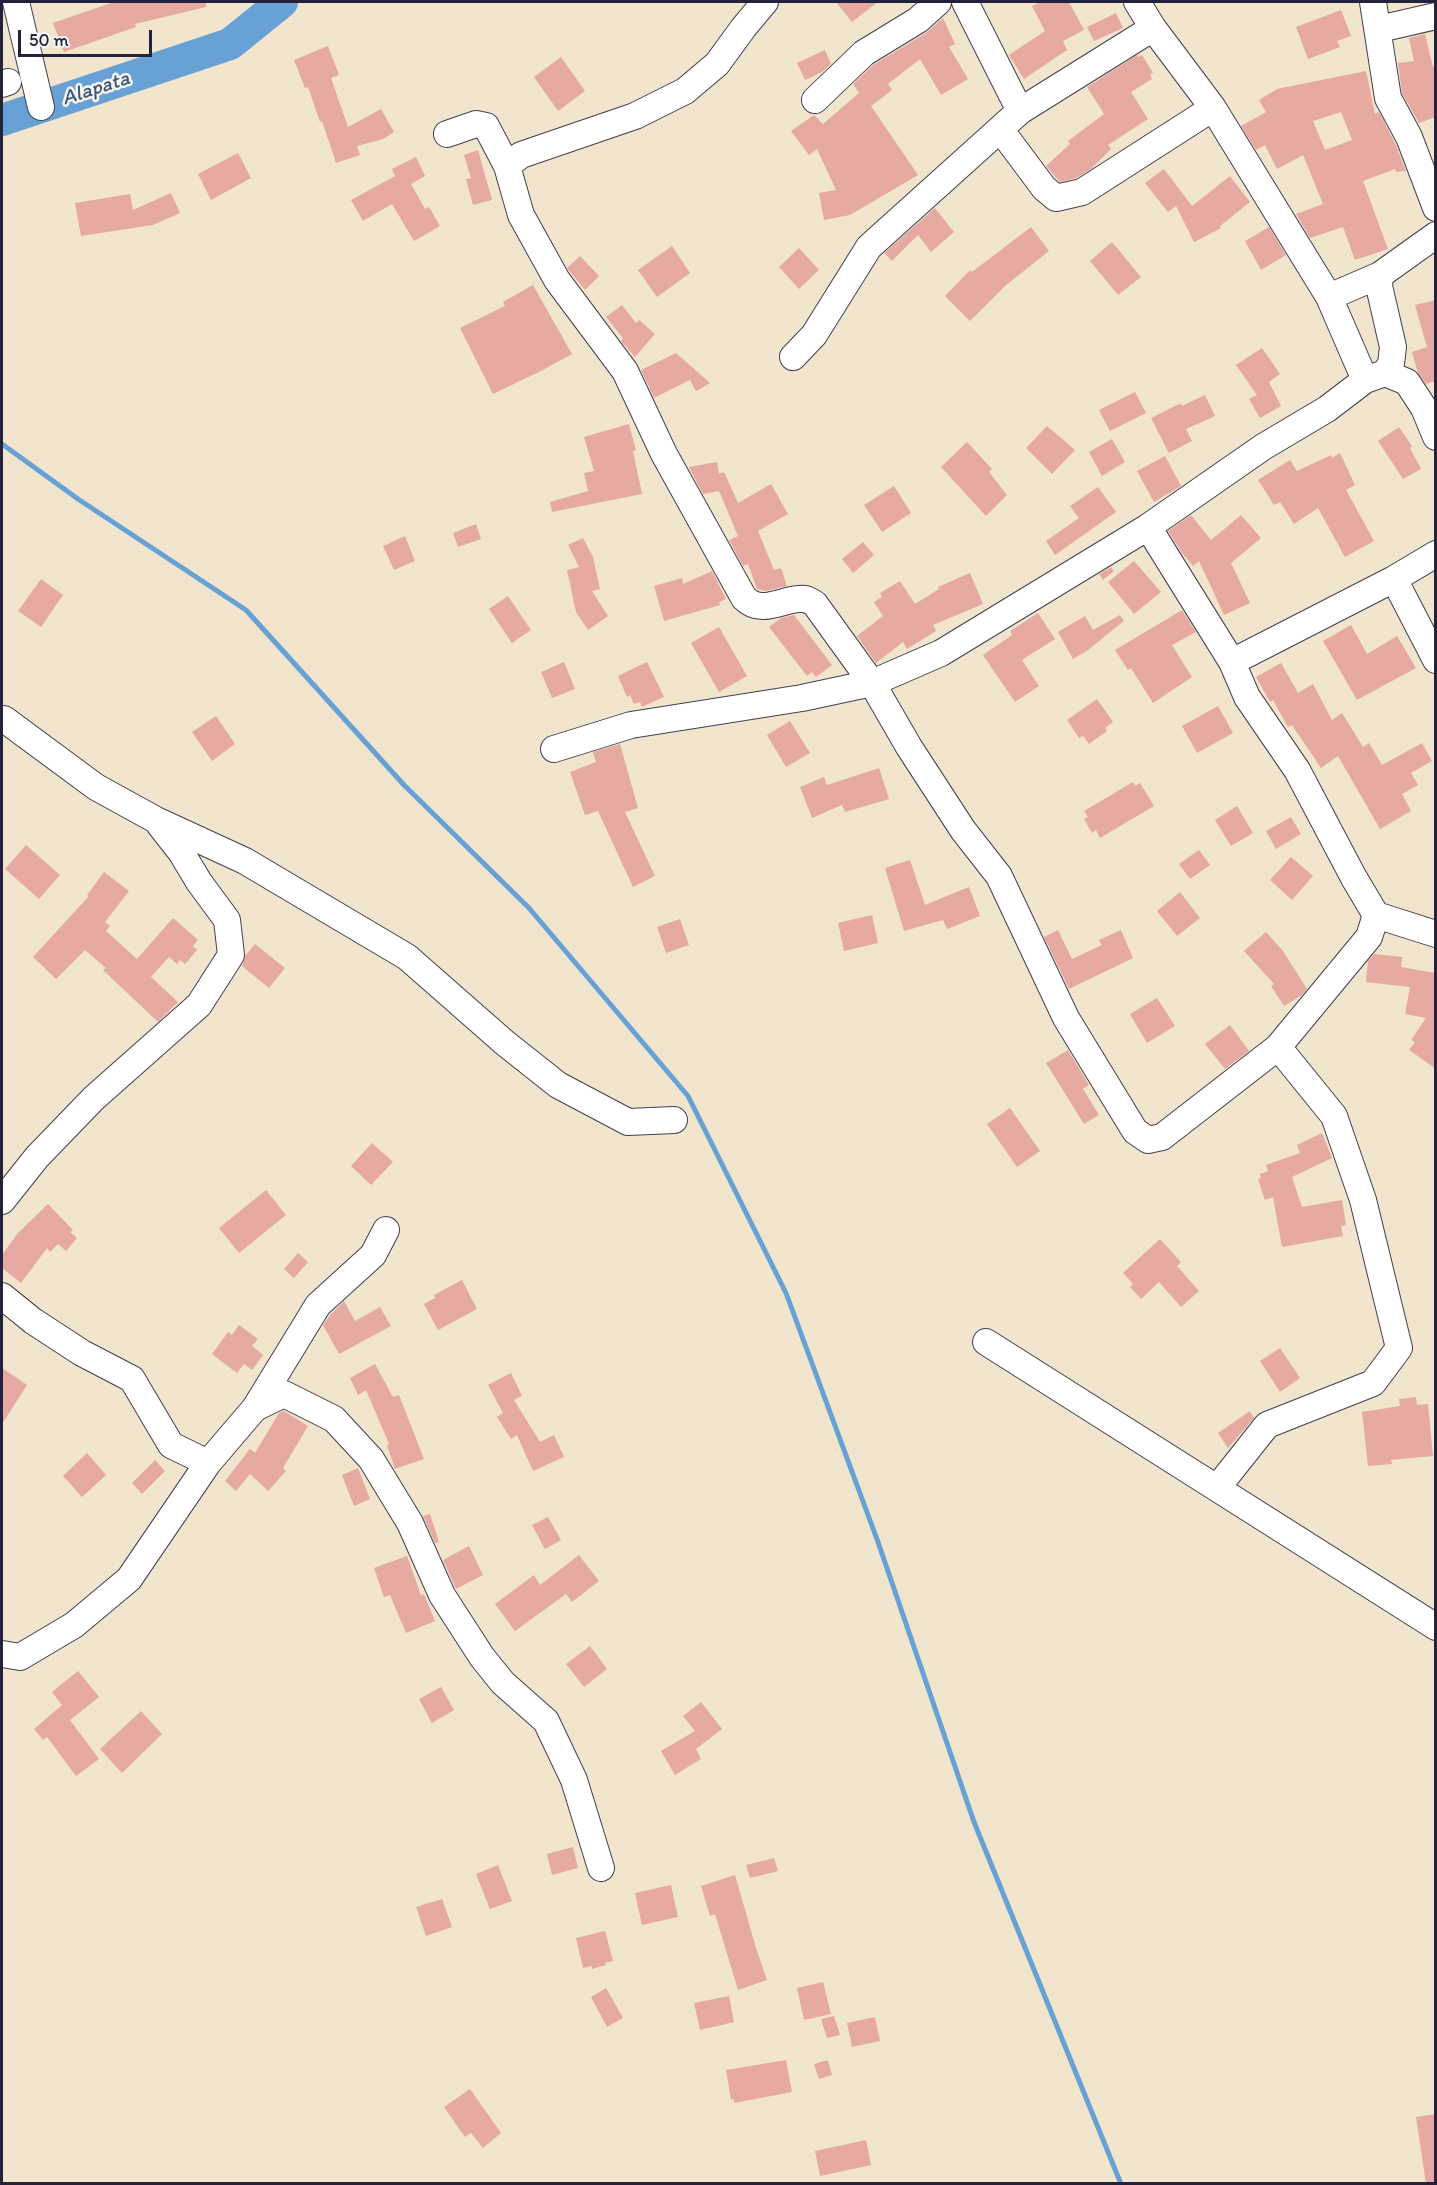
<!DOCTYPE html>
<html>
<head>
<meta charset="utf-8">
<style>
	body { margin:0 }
	#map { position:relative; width:1437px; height:2185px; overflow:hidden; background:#f1e5cd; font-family:Itim,sans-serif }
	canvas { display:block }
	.frame { position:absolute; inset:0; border:3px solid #22223b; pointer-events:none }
	.scale { position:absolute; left:18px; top:30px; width:134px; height:27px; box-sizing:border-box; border:3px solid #22223b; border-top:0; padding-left:8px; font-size:18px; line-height:21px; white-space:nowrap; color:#22223b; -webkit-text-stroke:4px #f6f6f2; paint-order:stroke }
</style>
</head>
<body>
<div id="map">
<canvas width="1437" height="2185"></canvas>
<div class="frame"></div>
<div class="scale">50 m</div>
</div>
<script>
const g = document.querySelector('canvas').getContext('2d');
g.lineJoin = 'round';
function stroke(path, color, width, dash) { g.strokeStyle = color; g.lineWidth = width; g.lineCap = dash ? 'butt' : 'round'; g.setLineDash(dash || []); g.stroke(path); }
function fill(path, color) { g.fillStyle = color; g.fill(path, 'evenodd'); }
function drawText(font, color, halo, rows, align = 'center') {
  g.font = font + ' Itim,sans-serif'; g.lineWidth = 5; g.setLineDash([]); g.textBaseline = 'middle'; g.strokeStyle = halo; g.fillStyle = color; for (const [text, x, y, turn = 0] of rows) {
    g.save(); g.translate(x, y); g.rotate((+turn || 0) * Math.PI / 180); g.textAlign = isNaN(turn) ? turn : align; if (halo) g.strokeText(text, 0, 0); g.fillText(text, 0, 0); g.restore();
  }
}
stroke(new Path2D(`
	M2,444L78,499L246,610L404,785L529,908L688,1096L786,1293L878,1542L974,1822L1121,2184`), '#67a1d6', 5);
stroke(new Path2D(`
	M2,120L230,44L282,2`), '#67a1d6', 32);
fill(new Path2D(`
	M114,2H206V7L135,24L136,27L64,52L53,23Z
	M836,2H878L852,22Z
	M1040,2H1069L1084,30L1063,41L1067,50L1024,79L1009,55L1045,31L1032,6Z
	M1341,10L1351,36L1337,41L1340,47L1308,59L1296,27Z
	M1116,13L1123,28L1094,41L1087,27Z
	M943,18L955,44L949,47L968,79L941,95L920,59L888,84L892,90L871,106L918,175L850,215L824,220L819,193L836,190L817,149L809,155L791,131L814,115L823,124L859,93L853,84L873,65L926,33Z
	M1425,34L1433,67L1436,66V117L1419,123L1402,93L1398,63L1414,61L1409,38Z
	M328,46L339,75L331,78L348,127L381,109L394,132L383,139L357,146L360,155L336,163L322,121L320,122L308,87L305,88L294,60Z
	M825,50L831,64L822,72L805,80L797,63Z
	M1137,55L1138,57L1142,55L1153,73L1150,75L1152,79L1131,92L1148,119L1108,145L1111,149L1091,169L1076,178L1060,182L1046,166L1070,144L1068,141L1104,114L1087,87Z
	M561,57L585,91L558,111L534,77Z
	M1366,71L1375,114L1379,112L1395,143L1406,171L1396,172L1395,169L1363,181L1388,249L1355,260L1343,227L1310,238L1296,214L1323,204L1303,155L1277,169L1265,145L1256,150L1241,126L1266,112L1259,100L1277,89ZM1341,112L1352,140L1325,150L1313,121Z
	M478,150L492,200L473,205L466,179L471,178L464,155Z
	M238,153L251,178L211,200L198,174Z
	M416,157L425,176L411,184L425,209L429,207L440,226L414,241L392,204L363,221L351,200L395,176L392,169Z
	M1164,169L1192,206L1230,176L1250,202L1220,226L1221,228L1194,242L1176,206L1168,212L1145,183Z
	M171,193L180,213L153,225L81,236L75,203L130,194L133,210Z
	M935,208L954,232L931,252L918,235L892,261L884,253Z
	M1031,227L1049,251L1005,286L970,321L945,296L970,270L972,272Z
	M1269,227L1286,255L1261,270L1245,241Z
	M1112,242L1141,277L1118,295L1090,261Z
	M672,246L690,273L657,297L638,270Z
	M799,248L819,270L799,289L779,267Z
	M580,256L599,276L585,290L567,268Z
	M533,285L572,354L541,371L493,394L460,328L505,306L503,302Z
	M1436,300V381L1426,384L1418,373L1412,352L1427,347L1415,305Z
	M622,305L636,323L639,320L655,334L635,357L621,341L623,338L606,317Z
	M1262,348L1280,374L1269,382L1281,406L1260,418L1249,399L1257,395L1236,365Z
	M676,353L710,383L696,391L690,380L654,398L641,370Z
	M1135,392L1146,413L1110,431L1099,410Z
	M1205,395L1215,416L1186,429L1192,441L1169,453L1151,418L1181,403L1182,406Z
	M629,424L636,450L633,451L642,494L552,512L550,502L588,491L584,473L594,471L584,437Z
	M1047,426L1075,450L1052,474L1026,448Z
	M1399,427L1412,446L1410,448L1421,469L1403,479L1378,441Z
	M1112,439L1125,462L1102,476L1089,452Z
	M967,442L992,469L989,472L1007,495L986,516L941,467Z
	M1340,453L1355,485L1346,490L1374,541L1345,557L1318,508L1294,524L1280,502L1274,505L1258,480L1290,460L1297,471L1331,455L1332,458Z
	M1165,456L1181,486L1154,502L1137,471Z
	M717,462L719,474L724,472L738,503L771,484L788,514L758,531L774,570L781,568L787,586L765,591L757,589L748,564L743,566L729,540L738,536L719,491L703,494L689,467Z
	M894,486L911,513L882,532L864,505Z
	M1098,487L1116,512L1055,555L1046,541L1079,518L1070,506Z
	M1191,515L1211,540L1241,515L1261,538L1231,563L1250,603L1224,615L1199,561L1193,566L1182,553L1168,531Z
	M476,524L481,539L458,547L453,533Z
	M405,536L415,561L394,570L383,546Z
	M583,538L593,557L600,589L592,591L608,616L588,630L576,612L567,570L579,567L568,545Z
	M863,542L874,555L853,573L842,559Z
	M1134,561L1161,592L1134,614L1108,582Z
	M1111,567L1114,571L1103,580L1099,574Z
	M712,571L726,599L719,602L720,605L664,621L654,586L682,578L683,584Z
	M970,573L983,604L933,625L936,631L907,649L903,642L876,663L857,636L883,616L874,602L882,597L880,593L900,581L915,604L939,589L938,587Z
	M41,579L63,595L41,627L18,611Z
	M508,596L531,630L512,643L489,609Z
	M1182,610L1196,632L1172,645L1192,677L1153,703L1131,668L1128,670L1115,650Z
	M1038,613L1055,639L1022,660L1039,686L1015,702L983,655L1012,635L1010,631Z
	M794,615L832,665L816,677L812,672L807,676L769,627L781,618Z
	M1120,615L1124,621L1088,650L1073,659L1058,632L1085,616L1093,630Z
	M1351,625L1367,654L1397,636L1416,668L1357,700L1323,641Z
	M719,627L747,676L719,692L691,643Z
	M564,662L575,689L552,698L541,672Z
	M647,662L664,697L642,707L640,702L634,704L630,695L627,697L618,676Z
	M1281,663L1298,693L1313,684L1332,720L1342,713L1363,747L1369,743L1382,765L1422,743L1432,761L1411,773L1418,785L1402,794L1411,811L1380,829L1338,756L1321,768L1292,725L1288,727L1273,700L1270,702L1256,677Z
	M1097,699L1113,722L1105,728L1107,731L1089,744L1083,736L1079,738L1067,720Z
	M1218,706L1233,733L1197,753L1182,726Z
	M216,716L235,744L212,761L192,732Z
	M790,721L810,753L786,767L767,735Z
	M620,744L638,808L625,812L655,876L633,887L598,811L585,815L570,772L596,762L593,752Z
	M879,768L889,799L845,812L842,805L812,818L800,787L824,777L827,785Z
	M1133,782L1135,786L1140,783L1154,806L1100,838L1096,830L1092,833L1084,819L1088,817L1084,811Z
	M1237,806L1253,833L1231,846L1215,820Z
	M1291,817L1301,834L1276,849L1266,831Z
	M26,845L60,875L39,899L5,869Z
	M1199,850L1210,865L1190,879L1179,864Z
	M1291,857L1313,876L1292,900L1270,880Z
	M910,860L925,905L969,887L980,916L947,929L943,920L904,931L885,868Z
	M104,872L129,891L105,922L110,926L106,931L137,959L173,918L198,940L193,946L197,950L185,964L180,960L177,964L169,957L151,977L178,1002L158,1022L103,970L106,968L85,950L56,979L33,957L89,896L87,895Z
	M1180,892L1200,918L1177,936L1157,911Z
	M872,915L878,943L844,951L838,923Z
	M680,919L689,945L666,953L657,927Z
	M1058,930L1072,959L1102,945L1099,940L1121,930L1133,958L1069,989L1044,937Z
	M1266,932L1283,951L1307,989L1302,995L1284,1006L1271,986L1274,984L1244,951Z
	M255,944L285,968L269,988L242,966L245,956Z
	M1374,954L1402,957L1401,967L1436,973V1069L1409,1050L1415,1042L1411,1040L1426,1018L1405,1014L1410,987L1366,982L1368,961Z
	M1157,998L1175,1026L1147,1043L1130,1014Z
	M1230,1025L1249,1051L1225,1069L1205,1044Z
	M1068,1050L1089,1085L1083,1089L1099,1115L1084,1124L1046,1063Z
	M1010,1108L1040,1151L1017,1167L987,1124Z
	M1322,1133L1332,1158L1292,1177L1302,1207L1342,1200L1346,1225L1341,1226L1343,1236L1282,1247L1273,1197L1265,1200L1258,1179L1261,1178L1260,1174L1268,1171L1266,1165L1300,1153L1297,1145Z
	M372,1143L393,1162L371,1185L351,1166Z
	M266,1190L286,1215L239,1253L219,1228Z
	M48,1204L73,1230L70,1232L77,1238L66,1251L58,1244L50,1252L47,1248L21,1283L2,1268V1255L18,1233Z
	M1160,1239L1181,1262L1177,1266L1199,1291L1181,1307L1159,1282L1141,1299L1130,1287L1133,1284L1123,1273Z
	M298,1253L308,1262L294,1278L284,1269Z
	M462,1280L477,1309L438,1330L424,1304L435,1298L434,1295Z
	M344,1301L355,1321L380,1307L391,1326L339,1354L323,1325L330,1315Z
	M239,1325L258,1339L252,1346L263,1355L252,1370L244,1364L237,1373L212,1354L228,1332L232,1335Z
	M1280,1348L1300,1378L1280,1392L1260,1361Z
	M375,1364L393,1397L399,1395L424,1459L395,1469L387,1445L389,1444L366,1390L358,1395L350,1378Z
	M2,1368L27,1385L2,1424Z
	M511,1373L522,1396L514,1400L540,1442L554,1435L564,1457L533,1471L517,1435L511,1439L497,1417L503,1413L488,1385Z
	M1416,1397L1417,1405L1428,1404L1433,1456L1391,1460L1392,1464L1368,1466L1362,1412L1400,1406L1399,1399Z
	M284,1411L308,1426L283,1468L286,1471L268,1491L250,1474L236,1491L225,1481L250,1449L255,1453L279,1413Z
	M1250,1411L1254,1418L1228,1448L1218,1433Z
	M87,1453L106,1475L82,1497L63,1476Z
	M155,1460L165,1471L142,1494L132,1483Z
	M358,1468L370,1499L354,1506L342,1475Z
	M430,1514L439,1542L435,1543L423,1516Z
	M548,1517L561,1540L545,1549L532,1525Z
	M469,1546L483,1575L456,1589L443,1560Z
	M579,1555L599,1581L572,1602L566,1594L515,1631L495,1604L534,1575L540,1585Z
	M407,1556L421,1595L424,1594L435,1621L406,1633L390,1595L384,1597L374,1568Z
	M590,1646L607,1669L584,1687L566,1664Z
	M78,1671L99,1697L70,1720L99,1759L76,1776L47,1737L43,1740L34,1729L62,1705L52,1692Z
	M441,1687L454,1710L432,1723L419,1699Z
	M701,1702L722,1729L696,1749L701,1759L675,1775L661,1751L695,1731L683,1716Z
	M141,1711L162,1734L122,1773L100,1749Z
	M573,1847L578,1868L552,1875L547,1854Z
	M774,1858L778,1871L750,1878L746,1865Z
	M498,1865L512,1901L490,1909L476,1874Z
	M735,1875L756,1948L767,1980L738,1990L715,1914L710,1916L701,1886Z
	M671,1885L678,1917L642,1925L635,1893Z
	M442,1899L452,1927L426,1936L416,1907Z
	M605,1931L613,1961L605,1963L606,1965L592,1969V1966L583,1968L576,1938Z
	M823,1982L831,2014L804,2020L797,1988Z
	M606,1988L623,2018L607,2027L591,1997Z
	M729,1996L734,2022L700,2030L694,2003Z
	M834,2016L840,2035L827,2038L821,2019Z
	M875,2017L880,2041L852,2047L847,2023Z
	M786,2060L792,2092L734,2103V2099L731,2100L726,2070Z
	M828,2060L832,2075L819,2079L814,2064Z
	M470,2089L501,2133L483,2148L471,2133L465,2137L444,2107Z
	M1436,2114V2184H1426L1416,2117Z
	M866,2140L871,2165L820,2176L815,2151Z`), '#e6aaa3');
const minor = new Path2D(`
	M16,2L41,107
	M965,2L1020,111
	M1137,2L1153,28L1213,108L1329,297L1365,380
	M1373,2L1388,98L1409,137L1436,208
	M1379,29L1436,16
	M2,84L8,82
	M815,100L864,53L918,20L938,2
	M1000,129L1044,188L1056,198L1082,192L1213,108
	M447,134L476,124L486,126L507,166L521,215L557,280L625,371L664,454L744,598C763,617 785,596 806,599C806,599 814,603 815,604L872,683L909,747L963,830L999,876L1066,1018L1135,1131L1148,1140L1162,1137L1278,1047L1369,937L1376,915
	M507,166L521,155L635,116L685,91L717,64L744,27L765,2
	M1329,297L1380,275
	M793,357L814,335L869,247L1020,111L1153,28
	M1385,373L1407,382L1424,408L1436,437
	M1148,527L1232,662L1247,697L1297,770L1354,878L1376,915L1436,934
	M1394,579L1436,660
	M1232,662L1394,579L1436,554
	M4,719L96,787L156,820L245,861L407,957L505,1043L558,1085L628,1122L674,1120
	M554,749L631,725L802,698L872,683L941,653L1148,527L1263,447L1327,409L1365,380L1385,373L1391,364L1393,347L1379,286L1380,275L1436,235
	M2,1201L37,1157L94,1098L199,1005L231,955L227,920L199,882L181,852L159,824
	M2,1296L33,1321L82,1353L132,1379L171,1445L208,1463L129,1579L74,1625L20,1657L2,1654
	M986,1342L1436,1627
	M255,1408L318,1305L373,1255L386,1230
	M208,1463L255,1408L284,1394L334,1419L371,1459L410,1523L442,1595L482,1657L503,1683L546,1721L574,1780L601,1868
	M1217,1488L1267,1425L1373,1383L1399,1348L1363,1200L1334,1116L1278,1047`);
stroke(minor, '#413f51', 28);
stroke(minor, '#fff', 26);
drawText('italic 21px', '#3e5579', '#f6f6f2', [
	["Alapata",96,89,-18]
]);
</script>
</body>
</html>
